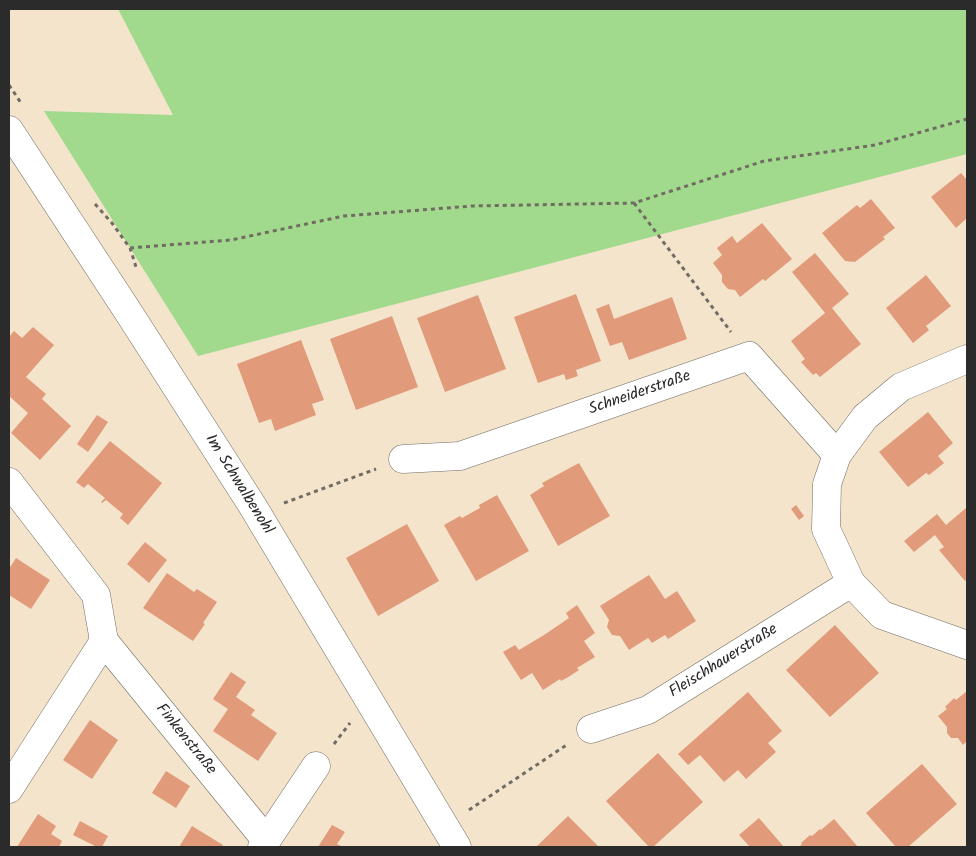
<!DOCTYPE html>
<html>
<head>
<meta charset="utf-8">
<style>
	body { margin:0 }
	#map { position:relative; width:976px; height:856px; overflow:hidden; background:#f3e4cb; font-family:Kalam,sans-serif }
	canvas { display:block }
	.frame { position:absolute; inset:0; border:10px solid #2b2b2b; pointer-events:none }
</style>
</head>
<body>
<div id="map">
<canvas width="976" height="856"></canvas>
<div class="frame"></div>
</div>
<script>
const g = document.querySelector('canvas').getContext('2d');
g.lineJoin = 'round';
function fill(path, color) { g.fillStyle = color; g.fill(path, 'evenodd'); }
function stroke(path, color, width, dash) { g.strokeStyle = color; g.lineWidth = width; g.lineCap = dash ? 'butt' : 'round'; g.setLineDash(dash || []); g.stroke(path); }
function drawText(font, color, halo, rows, align = 'center') {
  g.font = font + ' Kalam,sans-serif'; g.lineWidth = 4; g.setLineDash([]); g.textBaseline = 'middle'; g.strokeStyle = halo; g.fillStyle = color; for (const [text, x, y, turn = 0] of rows) {
    g.save(); g.translate(x, y); g.rotate((+turn || 0) * Math.PI / 180); g.textAlign = isNaN(turn) ? turn : align; if (halo) g.strokeText(text, 0, 0); g.fillText(text, 0, 0); g.restore();
  }
}
fill(new Path2D(`
	M118,9H967V154L198,356L44,111L173,115Z`), '#a2da8d');
fill(new Path2D(`
	M961,173L967,180V218L956,228L931,197Z
	M871,199L895,228L883,237L885,239L855,262L845,261L822,233L857,205L860,208Z
	M762,223L792,259L765,281L763,279L740,297L735,290L728,289L722,282V275L713,263L722,255L717,248L732,236L737,243Z
	M815,253L849,294L832,308L861,344L820,377L816,373L813,375L801,362L805,359L791,341L825,313L792,272Z
	M926,275L951,306L926,326L929,330L913,343L886,308Z
	M576,294L601,361L576,370L578,376L566,380L564,374L538,383L514,317Z
	M478,295L506,369L445,392L417,318Z
	M672,297L687,339L629,360L622,342L610,346L596,309L609,304L614,319Z
	M392,316L418,387L356,410L330,339Z
	M33,327L54,345L26,377L46,394L42,399L71,426L40,460L11,433L28,413L9,396L10,391L9,390V337L14,331L22,338Z
	M301,340L324,400L312,404L316,415L275,431L271,419L259,423L237,364Z
	M928,412L953,443L938,456L944,463L929,475L926,473L908,487L879,452Z
	M97,415L108,422L88,452L77,444Z
	M110,441L162,483L128,525L120,518L123,514L106,500L102,503L101,502L105,498L88,484L84,488L76,482Z
	M579,463L610,516L558,546L530,495L544,486L542,483Z
	M497,495L529,551L476,581L444,525L460,516L462,518L480,508L479,505Z
	M796,505L804,516L799,520L791,509Z
	M966,508L967,579L965,581L939,550L944,547L935,535L914,552L904,541L937,514L946,525Z
	M407,524L439,581L378,616L346,558Z
	M145,542L167,560L149,583L127,564Z
	M16,558L50,580L31,609L9,595V569Z
	M167,573L194,592L197,589L217,602L203,623L205,624L193,641L143,608Z
	M649,575L665,599L677,591L696,621L668,639L665,635L652,643L648,638L629,650L620,636L612,635L607,627L609,620L600,606Z
	M577,605L595,633L584,641L595,657L577,668L579,670L570,676L561,681L560,679L543,690L532,673L521,680L503,652L515,645L519,650L544,635L569,618L566,613Z
	M835,625L879,673L830,717L786,670Z
	M231,672L246,682L236,697L255,710L251,715L277,733L258,761L213,731L228,709L213,699Z
	M967,691V741L963,745L958,738H951L947,733V727L938,716L947,709L945,707L954,698L956,700Z
	M748,692L782,731L768,743L776,752L746,779L738,770L724,782L700,755L688,765L678,754Z
	M90,720L118,740L92,779L63,760Z
	M658,753L703,802L653,847H649L606,801Z
	M922,764L957,804L908,847H896L866,813Z
	M166,771L190,786L176,808L152,793Z
	M38,814L56,826L51,834L62,841L59,847H17Z
	M568,816L599,847H536Z
	M759,818L784,847H750L739,835Z
	M834,819L858,847H799L802,844L801,843L810,835L812,836L820,829L821,830Z
	M80,821L108,836L102,847H97L73,835Z
	M332,825L345,832L337,844L343,847H318Z
	M192,826L223,845L222,847H179Z`), '#e19b7b');
const street = new Path2D(`
	M967,359L901,387L865,417L837,455L827,484L826,529L851,583L882,615L967,645
	M403,459L460,456L749,356L837,455
	M9,482L96,595L104,641L266,840
	M591,729L648,710L851,583
	M9,789L104,641
	M262,847L316,766`);
const secondary = new Path2D(`
	M9,130L127,310L252,505L457,847`);
stroke(street, '#716c63', 29);
stroke(secondary, '#716c63', 29);
stroke(new Path2D(`
	M9,85L21,103
	M634,203L731,332
	M95,204L112,223L130,248L137,270
	M130,248L231,240L344,216L472,206L634,203L764,161L875,145L967,119
	M284,503L376,469
	M334,744L350,723
	M469,810L568,744`), '#716c63', 3, [4, 4]);
stroke(street, '#fff', 28);
stroke(secondary, '#fff', 28);
drawText('16px', '#2b2b2b', '#fff', [
	["Schneiderstraße",640,394,-19],
	["Im Schwalbenohl",238,485,58],
	["Fleischhauerstraße",724,662,-32],
	["Finkenstraße",185,740,51]
]);
</script>
</body>
</html>
